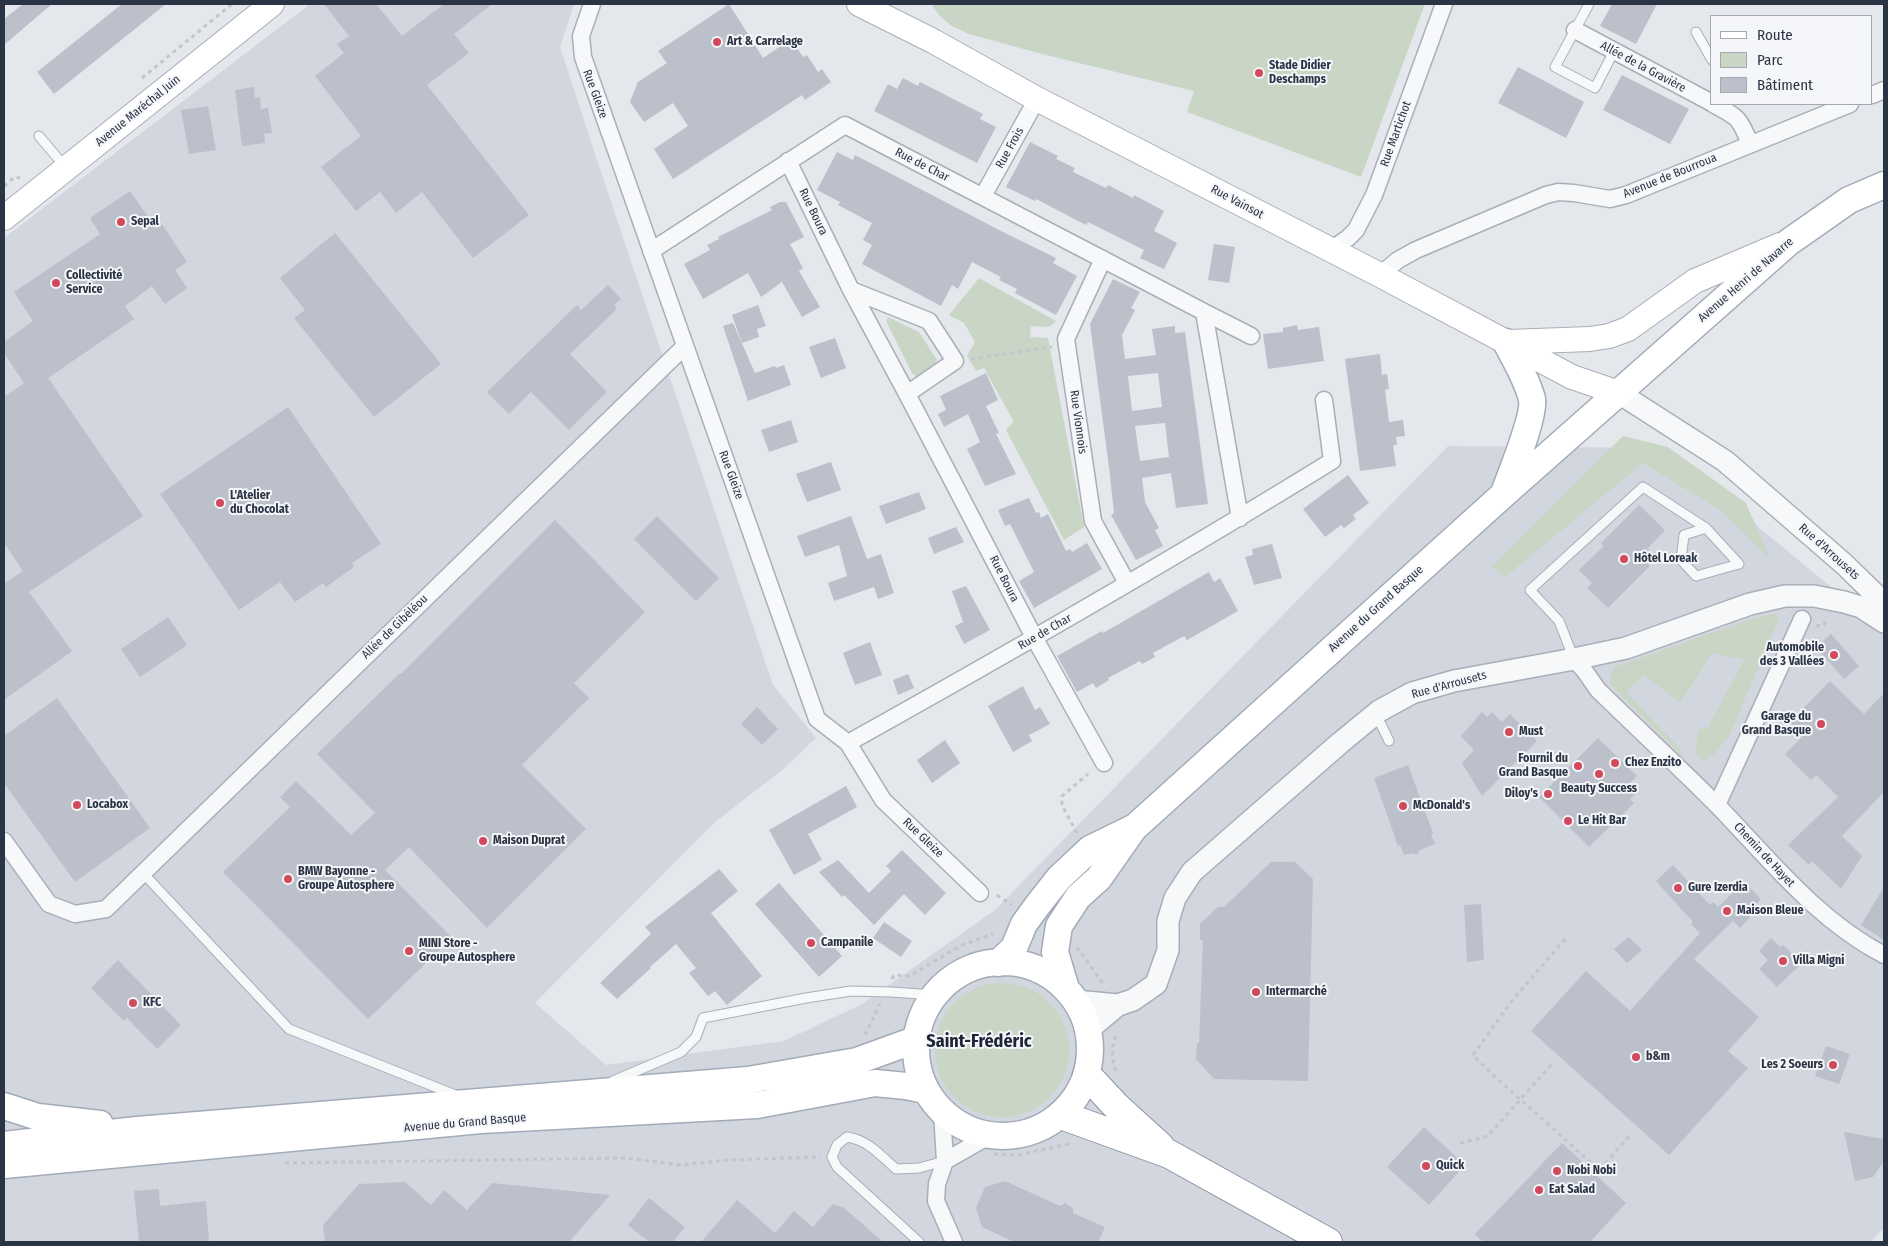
<!DOCTYPE html>
<html>
<head>
<meta charset="utf-8">
<style>
	body { margin:0 }
	#map { position:relative; width:1888px; height:1246px; overflow:hidden; background:#e4e7ec; font-family:"Fira Sans Condensed",sans-serif }
	canvas { display:block }
	.frame { position:absolute; inset:0; border:5px solid #2b3445; pointer-events:none }
	.legend { position:absolute; left:1710px; top:15px; width:162px; height:90px; box-sizing:border-box; background:#f4f6f9; border:1px solid #a4a8b1; margin:0; padding:6px 9px; list-style:none; font-size:15px; color:#2b3445 }
	.legend li { display:flex; align-items:center; gap:10px; height:25px }
	.legend b { width:25px; border:1px solid #a4a8b1 }
</style>
</head>
<body>
<div id="map">
<canvas width="1888" height="1246"></canvas>
<div class="frame"></div>
<ul class="legend">
<li><b style="height:6px;background:#fff"></b>Route</li>
<li><b style="height:14px;background:#c9d6c5"></b>Parc</li>
<li><b style="height:14px;background:#bbc0ca"></b>Bâtiment</li>
</ul>
</div>
<script>
const g = document.querySelector('canvas').getContext('2d');
g.lineJoin = 'round';
function fill(path, color) { g.fillStyle = color; g.fill(path, 'evenodd'); }
function stroke(path, color, width, dash) { g.strokeStyle = color; g.lineWidth = width; g.lineCap = dash ? 'butt' : 'round'; g.setLineDash(dash || []); g.stroke(path); }
function drawText(font, color, halo, rows, align = 'center') {
  g.font = font + ' "Fira Sans Condensed",sans-serif'; g.lineWidth = 4; g.setLineDash([]); g.textBaseline = 'middle'; g.strokeStyle = halo; g.fillStyle = color; for (const [text, x, y, turn = 0] of rows) {
    g.save(); g.translate(x, y); g.rotate((+turn || 0) * Math.PI / 180); g.textAlign = isNaN(turn) ? turn : align; if (halo) g.strokeText(text, 0, 0); g.fillText(text, 0, 0); g.restore();
  }
}
fill(new Path2D(`
	M310,4H574L560,47L595,154L773,685L816,738L781,771L715,822L535,1003L606,1065L784,1041L862,1004L995,910L1448,446L1663,448L1884,631V1228L1870,1242H4V238Z`), '#d2d6de');
fill(new Path2D(`
	M931,4H1425L1361,177L1187,112L1194,91L1042,54L969,34L950,25L939,15Z
	M979,278L1056,321L1049,327L1031,326L1030,337L1048,338L1084,527L1064,540L1006,430L1014,422L984,368L976,371L967,356L975,342L964,323L949,315Z
	M888,317L919,332L937,360L935,367L917,377L912,373L886,321Z
	M1623,436L1668,447L1746,503L1770,559L1723,512L1643,463L1505,577L1492,567Z
	M1777,613L1778,621L1730,734L1714,755L1702,761L1695,751L1699,730L1708,727L1744,660L1712,653L1680,703L1644,675L1626,692L1683,752L1682,756L1611,685L1610,676L1615,667L1751,619Z
	M935 1050a67 67 0 1 1 134 0a67 67 0 1 1-134 0Z`), '#c9d6c5');
fill(new Path2D(`
	M23,4H52L4,45V19Z
	M122,4H166L54,94L37,72Z
	M324,4H376L402,36L444,4H492L454,34L469,53L427,85L529,215L473,258L422,192L396,213L380,192L356,211L321,167L361,136L315,76L344,53L337,44L349,36Z
	M729,4L763,58L791,39L803,57L807,55L818,72L822,69L831,82L805,100L802,95L673,179L654,149L688,126L673,103L644,122L630,102L638,82L667,63L658,51Z
	M1612,4H1657L1636,44L1600,26Z
	M1518,67L1584,102L1566,138L1498,103Z
	M1622,75L1689,109L1670,144L1603,110Z
	M903,78L918,86L920,82L969,107L983,114L980,119L996,127L977,163L874,111L888,84L897,89Z
	M254,87L255,98L260,97L261,109L268,108L272,133L264,134L265,143L242,146L235,90Z
	M208,106L216,150L189,154L181,110Z
	M1030,142L1058,156L1056,159L1075,168L1073,172L1106,188L1108,185L1133,198L1134,195L1164,211L1154,231L1177,243L1164,269L1140,258L1144,250L1088,222L1086,225L1036,199L1035,201L1006,187Z
	M837,152L853,160L855,155L1003,232L1056,258L1053,263L1077,276L1056,315L1015,293L1017,289L999,280L1001,277L972,262L958,289L952,285L941,306L862,264L872,245L863,240L872,223L838,205L840,202L817,190Z
	M130,191L156,228L162,224L187,262L175,270L187,288L165,304L152,286L125,306L134,319L48,378L143,516L29,592L72,651L4,700V584L23,571L4,543V397L24,383L4,353V342L33,321L14,292L100,234L90,218Z
	M780,202H786L804,237L790,244L803,268L799,271L820,307L802,317L782,282L761,297L748,273L703,299L684,264L710,250L707,245L719,239L718,237L772,210L770,207Z
	M335,233L441,364L374,417L294,318L305,310L280,278Z
	M1214,244L1235,247L1229,283L1208,280Z
	M1113,279L1140,292L1131,308L1135,310L1122,335L1125,359L1156,355L1152,329L1175,326V333L1185,332L1208,504L1176,508L1171,473L1142,478L1145,502L1159,528L1155,530L1163,546L1136,560L1111,515L1114,513L1109,467L1090,324ZM1158,373L1162,407L1132,411L1128,376ZM1165,423L1169,457L1140,461L1135,426Z
	M608,285L621,299L614,305L617,309L570,354L607,392L569,430L531,392L509,414L487,392L577,305L581,310Z
	M758,305L766,326L757,329L759,337L742,343L732,315Z
	M733,323L755,373L775,366L776,368L784,365L791,385L748,401L723,326Z
	M1297,325L1298,330L1319,327L1324,361L1268,369L1263,334L1283,332V328Z
	M835,338L846,368L821,378L809,347Z
	M1380,354L1382,375L1387,374L1389,389L1385,390L1389,422L1403,420L1405,436L1396,437L1397,445H1393L1396,466L1360,471L1345,359Z
	M986,373L998,400L986,406L999,433L996,434L1016,474L985,486L967,449L980,442L968,414L944,427L938,414L946,410L940,396Z
	M288,407L381,544L352,563L354,567L326,587L323,583L295,602L280,582L239,610L160,494Z
	M791,420L798,442L769,452L761,430Z
	M831,462L841,490L807,502L796,474Z
	M1348,475L1369,503L1353,515L1356,519L1344,528L1341,525L1325,537L1303,509Z
	M919,492L926,509L886,524L879,506Z
	M1029,498L1036,513L1039,512L1041,518L1048,514L1066,551L1070,549L1072,552L1087,543L1102,569L1034,608L1019,581L1034,572L1010,524L1005,526L998,510Z
	M1639,505L1665,530L1647,549L1652,553L1644,561L1650,566L1608,608L1587,588L1592,583L1579,570L1604,546L1601,543Z
	M657,516L719,578L696,601L634,539Z
	M851,516L867,559L881,554L894,593L878,599L874,587L834,601L828,583L847,576L839,545L805,557L797,536Z
	M555,520L645,612L574,683L589,698L522,765L586,829L487,928L409,847L385,870L452,938L368,1019L223,872L290,807L280,797L296,781L351,835L375,813L317,754L400,673L401,674Z
	M956,527L964,542L934,554L928,538Z
	M1272,544L1282,578L1254,585L1245,557L1253,555L1252,549Z
	M1209,572L1214,582L1220,578L1238,611L1187,640L1184,636L1153,653L1155,657L1142,664L1140,661L1108,678L1109,680L1096,688L1093,683L1077,692L1057,656L1102,631L1103,633Z
	M966,586L990,630L964,644L955,626L963,622L952,591Z
	M168,617L187,645L140,677L121,649Z
	M1831,634L1859,666L1844,679L1816,647Z
	M870,642L882,675L855,685L843,653Z
	M908,674L914,688L898,695L893,680Z
	M1830,681L1864,714L1884,693V792L1842,836L1862,856L1841,889L1812,861L1809,865L1788,845L1838,797L1816,775L1811,780L1785,754L1804,735L1790,722Z
	M1023,686L1035,710L1040,707L1050,724L1029,735L1032,741L1013,752L988,706Z
	M57,698L150,828L75,882L4,783V736Z
	M757,707L778,729L762,745L741,724Z
	M1482,712L1487,717L1492,712L1502,722L1510,714L1537,741L1482,796L1462,763L1474,750L1461,736Z
	M1598,738L1637,776L1629,784L1637,792L1630,799L1634,803L1589,847L1539,797Z
	M945,740L960,763L932,783L917,760Z
	M1408,765L1433,833L1431,834L1435,844L1420,850L1417,855L1412,853L1404,855L1400,845L1398,846L1374,778Z
	M846,786L857,807L808,834L822,860L794,875L769,830Z
	M902,850L946,893L925,915L904,894L874,925L844,895L842,897L819,872L838,860L869,893L891,871L886,866Z
	M1271,862H1295L1313,879L1308,1081L1214,1079L1196,1059L1197,1043H1199L1203,940H1200V924L1218,907H1224Z
	M1673,865L1710,905L1713,902L1718,907L1744,882L1761,899L1746,914L1750,917L1740,928L1733,921L1694,959L1759,1017L1728,1051L1748,1068L1669,1155L1531,1031L1586,971L1630,1011L1700,933L1691,924L1693,922L1656,881Z
	M719,869L738,891L711,913L762,976L727,1005L715,991L708,996L689,973L696,968L676,944L650,967L651,968L617,999L600,983L651,934L645,927Z
	M779,883L842,956L819,977L755,904Z
	M1884,887V940L1861,925Z
	M1481,904L1484,960L1467,962L1464,905Z
	M884,922L912,941L901,957L873,938Z
	M1629,937L1642,950L1627,963L1614,949Z
	M1771,938L1780,947L1783,945L1802,963L1777,987L1759,969L1768,960L1759,951Z
	M118,960L181,1025L157,1049L127,1018L124,1021L91,988Z
	M1826,1046L1850,1054L1839,1084L1815,1076Z
	M1424,1127L1465,1165L1429,1205L1387,1167Z
	M1844,1132L1884,1139V1161L1873,1177L1855,1181Z
	M1562,1143L1626,1203L1590,1242H1483L1475,1234Z
	M1005,1181L1060,1206L1065,1203L1073,1208V1213L1105,1227L1098,1242H1014L982,1227L976,1208L985,1187Z
	M405,1182L431,1205L444,1190L467,1210L492,1183L610,1195L569,1242H325L323,1225L359,1184Z
	M159,1189L160,1206L206,1201L209,1242H139L134,1191Z
	M649,1198L685,1227L673,1242H649L628,1225Z
	M737,1200L775,1233L794,1211L813,1227L833,1204L844,1208L883,1242H701Z`), '#bbc0ca');
const service = new Path2D(`
	M1589,4L1555,67L1595,88L1614,51
	M1696,32L1712,60
	M39,136L66,168
	M1574,659L1559,621L1530,590L1643,487L1706,528L1739,564L1696,576L1681,560L1684,535L1706,528
	M1376,714L1389,741
	M143,873L289,1029L458,1096
	M613,1081L681,1052L696,1037L703,1018L806,998L851,991L891,992L935,995
	M919,1242L837,1167L832,1157L837,1145L847,1137C868,1140 880,1155 896,1169L919,1168L945,1161`);
const minor = new Path2D(`
	M592,4L581,36L583,57L817,719L848,743L883,800L980,893
	M1575,30L1712,103
	M1872,95L1884,90
	M1713,104C1738,117 1740,118 1750,144
	M788,161L851,290L907,394L1035,639L1104,763
	M983,196L1037,99
	M651,251L845,125L1204,312L1240,518
	M1329,251L1348,238L1356,230L1374,195L1444,4
	M1103,259L1066,339L1093,521L1127,583
	M1380,275L1398,260L1416,250L1546,195L1558,192L1574,193L1610,199L1626,195L1850,104
	M851,290L929,321L955,361L907,394
	M1204,312L1251,336
	M1574,659L1584,670L1598,690C1638,729 1679,767 1718,806C1770,860 1817,920 1884,955
	M848,743C1011,652 1173,559 1332,461L1324,400
	M1717,805L1802,619
	M4,841L49,904L75,914L106,909L685,346
	M942,1112L945,1161L937,1184L936,1201L954,1242
	M945,1161L989,1136`);
const tertiary = new Path2D(`
	M1619,393L1725,461L1844,564L1884,603
	M1075,1001L1118,1005
	M1088,1030L1118,1005L1133,1000L1156,984L1168,950V921L1175,898L1192,872L1340,743L1379,711L1412,693L1454,681L1574,659L1626,648L1750,604L1785,596H1814L1844,602L1861,607L1884,622`);
const secondary = new Path2D(`
	M859,4L933,41L1037,99L1380,275L1572,377L1619,393
	M4,218L272,4
	M1508,342L1590,339L1609,336L1628,329L1695,281L1780,245`);
const primary = new Path2D(`
	M1504,493C1511,474 1535,416 1532,399C1527,379 1515,360 1506,342
	M916 1049a87 87 0 1 1 174 0a87 87 0 1 1-174 0Z
	M998,963L1014,948L1024,924L1037,906L1059,878L1090,849L1133,828
	M1066,989L1055,952L1059,926L1078,897L1099,878L1134,828L1504,494L1789,242L1849,200L1884,185
	M4,1106L38,1117L100,1124
	M4,1145L137,1130L748,1080L857,1061L915,1040
	M4,1165L481,1120L757,1105L875,1083L906,1086L925,1090`);
const motorway = new Path2D(`
	M1087,1075L1117,1107L1160,1146
	M1061,1115L1169,1154L1328,1242`);
stroke(service, '#a9aeb7', 11);
stroke(minor, '#a9aeb7', 19);
stroke(tertiary, '#a9aeb7', 24);
stroke(secondary, '#a9aeb7', 26);
stroke(primary, '#a3abb8', 29);
stroke(motorway, '#8b94a3', 30);
stroke(new Path2D(`
	M142,78L232,4
	M4,186L15,177L20,178
	M971,359L1052,347
	M1816,626L1824,625L1827,617
	M1077,833L1062,805V796L1088,774
	M997,895L1012,905
	M1565,939L1511,1002L1473,1055L1492,1074L1599,1170L1632,1133
	M1077,947L1104,985
	M892,979L894,975L909,976L962,945L993,934
	M865,1035L880,1004
	M1116,1071C1111,1058 1111,1045 1118,1032
	M1460,1143L1488,1136L1552,1064
	M994,1154L1018,1155L1069,1144
	M285,1163L627,1158L681,1165L728,1160L821,1157`), '#c2c5cb', 3, [4, 4]);
stroke(service, '#f7f8fa', 9);
stroke(minor, '#f7f8fa', 16);
stroke(tertiary, '#f7f8fa', 21);
stroke(secondary, '#fff', 24);
stroke(primary, '#fff', 26);
stroke(motorway, '#fff', 28);
for (const [x, y, r, color] of [
	[717,42,5,"#d1495b"],
	[1259,73,5,"#d1495b"],
	[121,222,5,"#d1495b"],
	[56,283,5,"#d1495b"],
	[220,503,5,"#d1495b"],
	[1624,559,5,"#d1495b"],
	[1834,655,5,"#d1495b"],
	[1821,724,5,"#d1495b"],
	[1509,732,5,"#d1495b"],
	[1615,763,5,"#d1495b"],
	[1578,766,5,"#d1495b"],
	[1599,774,5,"#d1495b"],
	[1548,794,5,"#d1495b"],
	[77,805,5,"#d1495b"],
	[1403,806,5,"#d1495b"],
	[1568,821,5,"#d1495b"],
	[483,841,5,"#d1495b"],
	[288,879,5,"#d1495b"],
	[1678,888,5,"#d1495b"],
	[1727,911,5,"#d1495b"],
	[811,943,5,"#d1495b"],
	[409,951,5,"#d1495b"],
	[1783,961,5,"#d1495b"],
	[1256,992,5,"#d1495b"],
	[133,1003,5,"#d1495b"],
	[1636,1057,5,"#d1495b"],
	[1833,1065,5,"#d1495b"],
	[1426,1166,5,"#d1495b"],
	[1557,1171,5,"#d1495b"],
	[1539,1190,5,"#d1495b"]
]) { const dot = new Path2D(); dot.arc(x, y, r, 0, 2 * Math.PI); g.fillStyle = color; g.fill(dot); stroke(dot, '#f4f6f9', 2); }
drawText('bold 12px', '#2b3445', '#f4f6f9', [
	["Art & Carrelage",727,42],
	["Stade Didier",1269,66],
	["Deschamps",1269,80],
	["Sepal",131,222],
	["Collectivité",66,276],
	["Service",66,290],
	["L'Atelier",230,496],
	["du Chocolat",230,510],
	["Hôtel Loreak",1634,559],
	["Automobile",1824,648,"right"],
	["des 3 Vallées",1824,662,"right"],
	["Garage du",1811,717,"right"],
	["Grand Basque",1811,731,"right"],
	["Must",1519,732],
	["Fournil du",1568,759,"right"],
	["Grand Basque",1568,773,"right"],
	["Chez Enzito",1625,763],
	["Beauty Success",1599,789,"center"],
	["Diloy's",1538,794,"right"],
	["Locabox",87,805],
	["McDonald's",1413,806],
	["Le Hit Bar",1578,821],
	["Maison Duprat",493,841],
	["BMW Bayonne -",298,872],
	["Groupe Autosphere",298,886],
	["Gure Izerdia",1688,888],
	["Maison Bleue",1737,911],
	["Campanile",821,943],
	["MINI Store -",419,944],
	["Groupe Autosphere",419,958],
	["Villa Migni",1793,961],
	["Intermarché",1266,992],
	["KFC",143,1003],
	["b&m",1646,1057],
	["Les 2 Soeurs",1823,1065,"right"],
	["Quick",1436,1166],
	["Nobi Nobi",1567,1171],
	["Eat Salad",1549,1190]
], 'left');
drawText('12px', '#2b3445', '#f4f6f9', [
	["Allée de la Gravière",1643,67,28],
	["Rue Gleize",595,94,70],
	["Avenue Maréchal Juin",138,111,-39],
	["Rue Martichot",1396,134,-70],
	["Rue Frois",1010,148,-61],
	["Rue de Char",922,165,27],
	["Avenue de Bourroua",1670,176,-22],
	["Rue Vainsot",1237,202,28],
	["Rue Boura",813,212,64],
	["Avenue Henri de Navarre",1746,280,-41],
	["Rue Vionnois",1078,422,82],
	["Rue Gleize",731,475,70],
	["Rue d'Arrousets",1829,552,42],
	["Rue Boura",1004,579,63],
	["Avenue du Grand Basque",1376,609,-42],
	["Allée de Gibéléou",395,627,-44],
	["Rue de Char",1045,632,-30],
	["Rue d'Arrousets",1449,685,-15],
	["Rue Gleize",923,838,44],
	["Chemin de Hayet",1764,855,47],
	["Avenue du Grand Basque",465,1123,-5]
]);
drawText('bold 18px', '#1d2536', '#f4f6f9', [
	["Saint-Frédéric",979,1042]
]);
</script>
</body>
</html>
